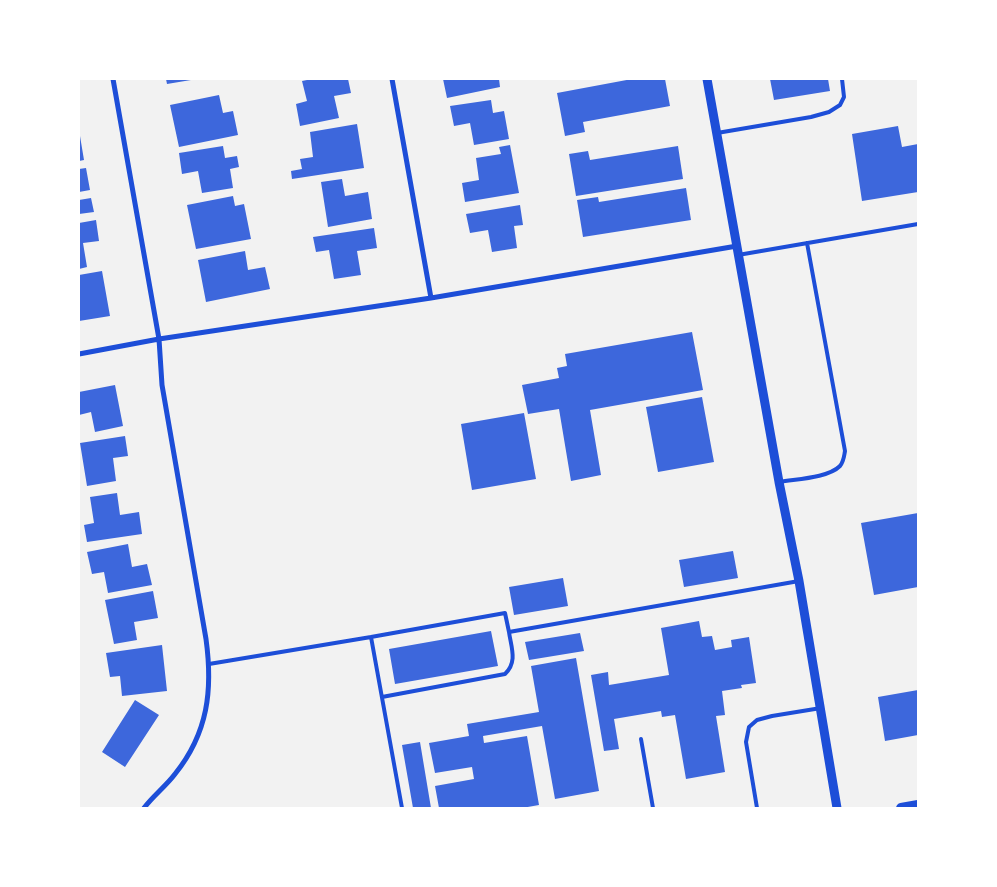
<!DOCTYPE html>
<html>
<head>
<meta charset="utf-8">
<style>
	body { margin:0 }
	#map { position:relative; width:997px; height:887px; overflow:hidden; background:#f2f2f2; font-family:Roboto,sans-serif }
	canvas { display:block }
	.frame { position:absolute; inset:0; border:80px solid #fff; pointer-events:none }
</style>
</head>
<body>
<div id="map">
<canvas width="997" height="887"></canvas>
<div class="frame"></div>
</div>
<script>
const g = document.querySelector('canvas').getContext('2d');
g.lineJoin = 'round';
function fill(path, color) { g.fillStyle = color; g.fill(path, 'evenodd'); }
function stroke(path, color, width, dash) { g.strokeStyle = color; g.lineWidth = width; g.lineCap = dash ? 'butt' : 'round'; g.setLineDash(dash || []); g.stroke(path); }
fill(new Path2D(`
	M166,79H191V80L167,84Z
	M312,79H348L351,93L334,96L339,118L300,126L296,104L307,101L302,81Z
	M443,79H499L500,87L447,98Z
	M632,79H665L670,106L583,122L585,132L565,136L557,93Z
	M770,79H828L830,91L774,100Z
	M219,95L223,113L233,111L238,135L179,147L170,105Z
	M491,100L493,113L504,111L509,139L474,145L470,123L454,126L450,106Z
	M357,124L364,168L292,179L291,171L302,169L300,159L313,157L310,132Z
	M898,126L902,147L918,144V192L862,201L852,134Z
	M79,136H80L84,160L79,161Z
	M510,145L519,193L465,202L462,183L479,180L476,158L501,154L499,147Z
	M223,146L225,158L237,156L239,167L230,169L233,188L202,193L198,171L182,174L179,153Z
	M678,146L683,179L576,196L569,154L588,151L590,160Z
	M86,168L90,190L79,192V169Z
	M342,179L345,196L368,192L372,219L328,227L321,182Z
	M686,188L691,220L583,237L577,200L598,197L599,202Z
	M233,196L235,206L244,204L251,239L196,249L187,205Z
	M91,198L94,212L79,214V200Z
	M520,205L523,225L514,226L517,248L492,252L488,230L470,233L466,214Z
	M96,220L99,241L83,243L87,267L79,269V223Z
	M374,228L377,248L357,251L361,275L334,279L329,250L316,252L313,237Z
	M245,251L248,270L265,267L270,289L206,302L198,260Z
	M102,271L110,316L79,321V275Z
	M692,332L703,390L590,410L601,475L571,481L559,409L528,414L522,385L559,378L557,368L567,366L565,354Z
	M115,385L123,426L95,432L91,412L79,415V392Z
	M702,397L714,462L658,472L646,407Z
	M524,413L536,479L472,490L461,424Z
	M125,436L128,456L113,458L116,481L87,486L80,443Z
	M117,493L120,515L139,512L142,534L87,542L84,525L94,523L90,497Z
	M918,513V587L874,595L861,523Z
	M128,544L132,567L147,564L152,585L108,593L104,572L92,574L87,552Z
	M733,551L738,578L684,587L679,560Z
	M563,578L568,606L514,615L509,587Z
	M153,591L158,618L134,622L137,640L114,644L105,600Z
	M699,621L702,637L712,636L715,650L732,647L731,640L749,637L756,683L741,685L742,688L722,691L725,715L716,716L725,772L686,779L675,715L662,717L661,711L614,719L619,749L604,751L591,675L608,672L609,685L669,675L661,628Z
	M491,631L498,666L395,684L389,649Z
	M580,633L584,651L529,660L525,642Z
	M162,645L167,691L122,696L120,676L110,677L106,653Z
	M576,658L599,791L555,799L542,726L483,736L484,743L527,736L539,805L522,808H439L435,786L474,779L472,767L435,773L429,743L469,736L467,724L539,712L531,666Z
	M918,690V735L885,741L878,697Z
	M135,700L159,715L125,767L102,752Z
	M420,742L431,808H413L402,745Z`), '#3d67dc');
stroke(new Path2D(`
	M717,133L811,117L829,112L840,105L844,97L842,79
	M738,255L918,224
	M780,482C796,479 828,478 840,466C844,461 844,456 845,451L807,243
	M371,637L505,613L509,632L799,581
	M209,664L371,637L402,808
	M382,697L505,674C518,662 511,647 509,632
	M641,739L653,808
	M757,808L746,742L749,727L757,720L772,716L821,708`), '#1d4ed8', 4);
stroke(new Path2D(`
	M113,79L159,339L162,385L206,639C213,690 208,733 175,774C166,786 153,796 144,808
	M392,79L431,298
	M79,354L159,339L431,298L737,246`), '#1d4ed8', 5);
stroke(new Path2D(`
	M707,79L779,482L799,581L837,808`), '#1d4ed8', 9);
stroke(new Path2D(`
	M901,808L918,805`), '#1d4ed8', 10);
</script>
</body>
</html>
